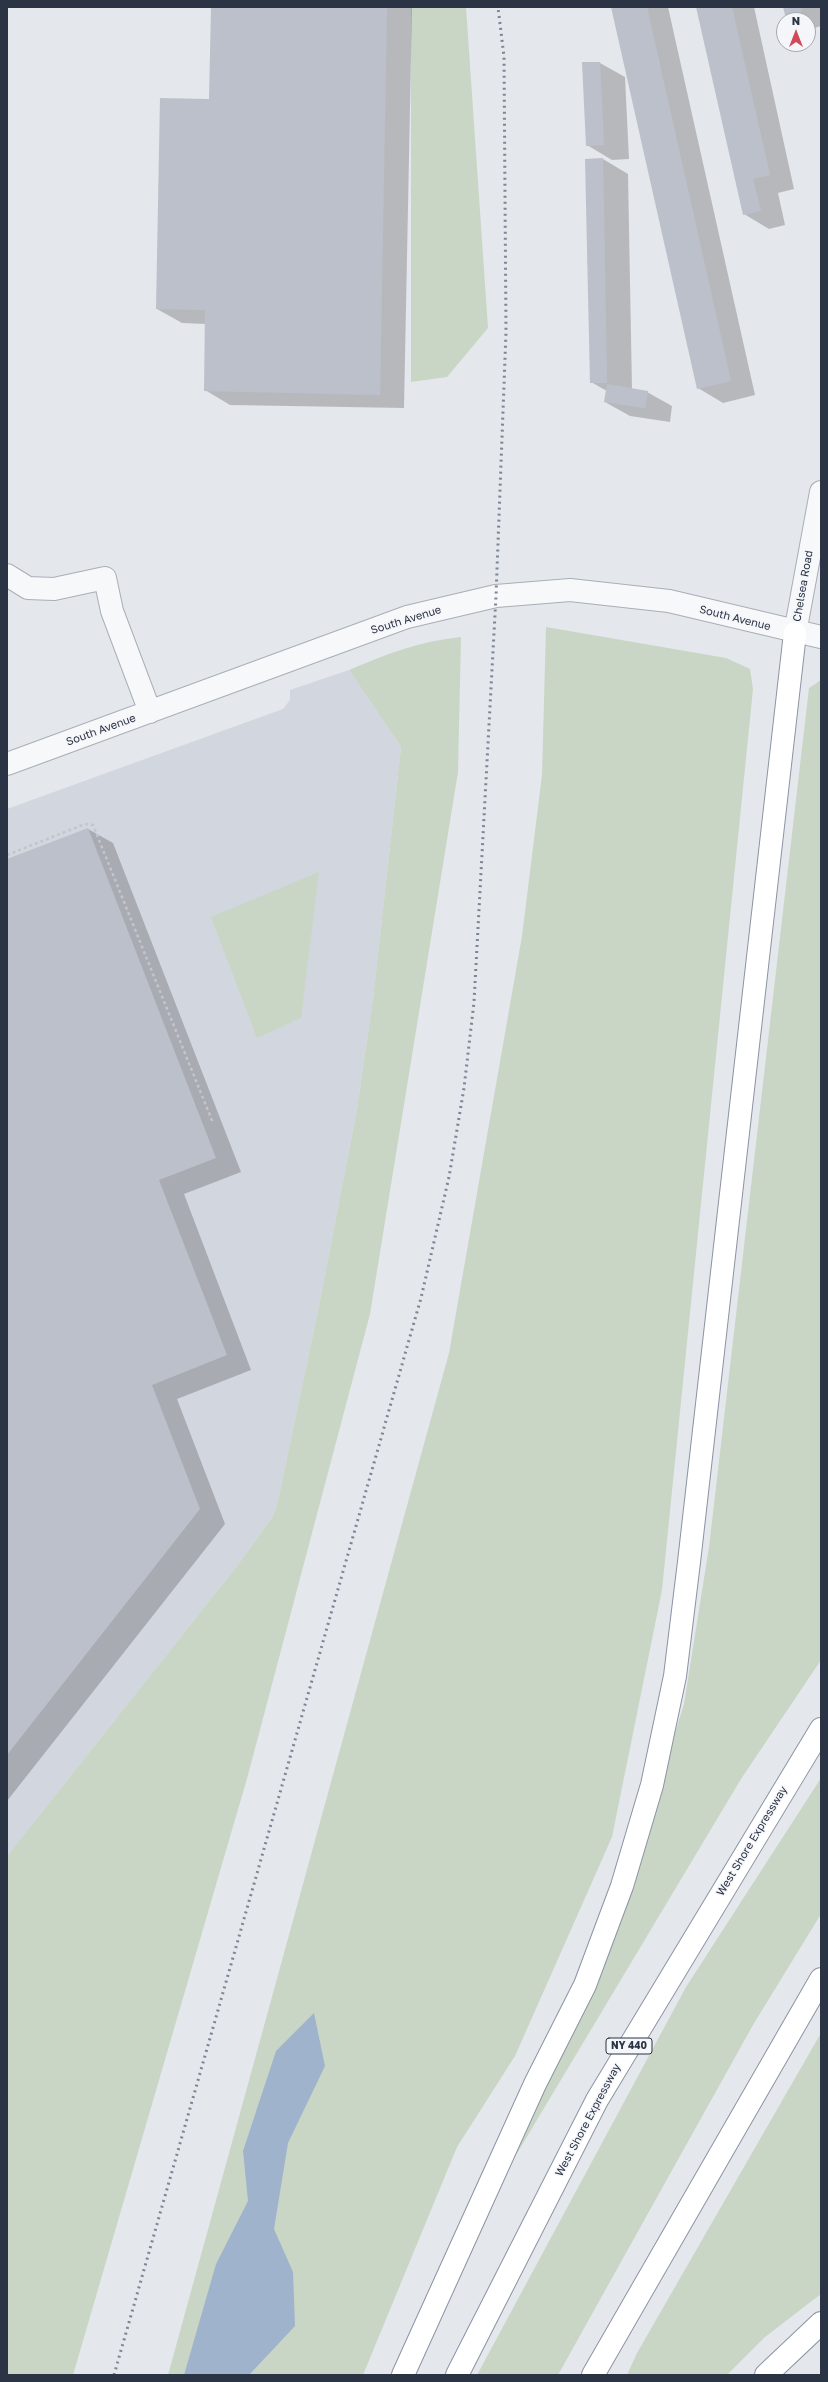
<!DOCTYPE html>
<html>
<head>
<meta charset="utf-8">
<style>
	body { margin:0 }
	#map { position:relative; width:828px; height:2382px; overflow:hidden; background:#e4e7ec; font-family:"Golos Text",sans-serif }
	canvas { display:block }
	.frame { position:absolute; inset:0; border:8px solid #2b3445; pointer-events:none }
	.north { position:absolute; left:776px; top:12px; width:40px; height:40px; box-sizing:border-box; background:#f4f6f9; border:1px solid #a4a8b1; border-radius:50%; rotate:0deg; font-size:11px; font-weight:700; line-height:16px; text-align:center; color:#2b3445 }
	.north::after { content:''; display:block; margin:auto; width:14px; height:18px; background:#d1495b; clip-path:polygon(50% 0,100% 100%,50% 72%,0 100%) }
</style>
</head>
<body>
<div id="map">
<canvas width="828" height="2382"></canvas>
<div class="frame"></div>
<div class="north">N</div>
</div>
<script>
const g = document.querySelector('canvas').getContext('2d');
g.lineJoin = 'round';
function fill(path, color) { g.fillStyle = color; g.fill(path, 'evenodd'); }
function stroke(path, color, width, dash) { g.strokeStyle = color; g.lineWidth = width; g.lineCap = dash ? 'butt' : 'round'; g.setLineDash(dash || []); g.stroke(path); }
function drawText(font, color, halo, rows, align = 'center') {
  g.font = font + ' "Golos Text",sans-serif'; g.lineWidth = 3; g.setLineDash([]); g.textBaseline = 'middle'; g.strokeStyle = halo; g.fillStyle = color; for (const [text, x, y, turn = 0] of rows) {
    g.save(); g.translate(x, y); g.rotate((+turn || 0) * Math.PI / 180); g.textAlign = isNaN(turn) ? turn : align; if (halo) g.strokeText(text, 0, 0); g.fillText(text, 0, 0); g.restore();
  }
}
fill(new Path2D(`
	M349,670L401,747L373,999L357,1109L319,1306L277,1505L273,1516L237,1566L7,1856V809L283,709L290,700V690Z`), '#d2d6de');
fill(new Path2D(`
	M411,7H466L488,328L447,377L411,382Z
	M546,627L726,658L750,669L753,689L662,1590L612,1837L515,2056L457,2147L363,2375H168L449,1353L522,936L542,775Z
	M461,637L458,772L370,1314L248,1775L73,2375H7V1856L237,1566L273,1516L277,1505L319,1306L357,1109L373,999L401,747L349,670C386,654 421,641 461,637Z
	M821,680V1660L741,1779L516,2155L610,1942L684,1704L709,1547L809,688Z
	M319,872L301,1018L257,1038L211,917Z
	M821,1778V1914L753,2025L558,2375H477L686,1987Z
	M821,2033V2294L765,2337L727,2375H627L637,2353Z`), '#c9d6c5');
fill(new Path2D(`
	M314,2013L325,2066L288,2143L274,2229L293,2272L295,2326L249,2375H184L216,2264L248,2201L243,2151L276,2051Z`), '#9fb4cc');
fill(new Path2D(`
	M212,7H412L404,408L230,405L205,390L206,324L182,323L157,309L210,100Z
	M612,7H668L755,395L723,403L698,388Z
	M698,7H754L794,189L778,193L785,225L769,229L744,214Z
	M784,7H821V26L811,29L808,27V20H796L786,14Z
	M583,63H600L625,77L629,159L612,160L587,145Z
	M603,159L628,174L632,389L647,392L672,406L670,422L630,416L605,402L607,391L591,382Z
	M88,829L113,843L241,1172L184,1194L251,1370L177,1399L225,1524L7,1801V860Z`), '#0003');
fill(new Path2D(`
	M211,7H387L380,395L204,391L205,310L156,309L160,98L209,99Z
	M611,7H647L731,381L697,389Z
	M696,7H732L770,175L753,179L761,211L743,215Z
	M783,7H801L802,11L785,15Z
	M582,62H600L604,145L586,146Z
	M603,158L607,383H590L585,159Z
	M607,384L648,391L645,408L604,402Z
	M88,828L216,1158L159,1180L227,1355L152,1385L200,1509L7,1755V859Z`), '#bbc0ca');
const minor = new Path2D(`
	M7,575L28,588L54,589L105,578L112,611L150,712
	M795,633L821,492
	M7,764L407,617L496,596L570,590L669,601L821,637`);
const highway = new Path2D(`
	M403,2375L535,2084L585,1985L622,1886L652,1785L675,1676L689,1562L795,633
	M457,2375L597,2100L821,1729
	M593,2375L821,1979
	M766,2375L821,2323`);
stroke(minor, '#a9aeb7', 24);
stroke(highway, '#8b94a3', 24);
stroke(new Path2D(`
	M7,855L85,824L93,825L213,1123`), '#c2c5cb', 2.5, [3, 3]);
stroke(minor, '#f7f8fa', 22);
stroke(highway, '#fff', 22);
stroke(new Path2D(`
	M114,2375L421,1298L449,1177L464,1088L474,1002L496,596L506,332L504,57L498,7`), '#7d8696', 3, [2, 4]);
for (const [x, y, w] of [
	[629,2046,46]
]) { const box = new Path2D(); box.roundRect(x - w / 2, y - 8, w, 16, 3); g.fillStyle = '#f4f6f9'; g.fill(box); stroke(box, '#2b3445', 1); }
drawText('bold 10px', '#2b3445', null, [
	["NY 440",629,2046]
]);
drawText('11px', '#2b3445', '#f4f6f9', [
	["Chelsea Road",803,586,-80],
	["South Avenue",735,618,14],
	["South Avenue",406,620,-17],
	["South Avenue",101,730,-20],
	["West Shore Expressway",752,1841,-59],
	["West Shore Expressway",588,2120,-62]
]);
</script>
</body>
</html>
